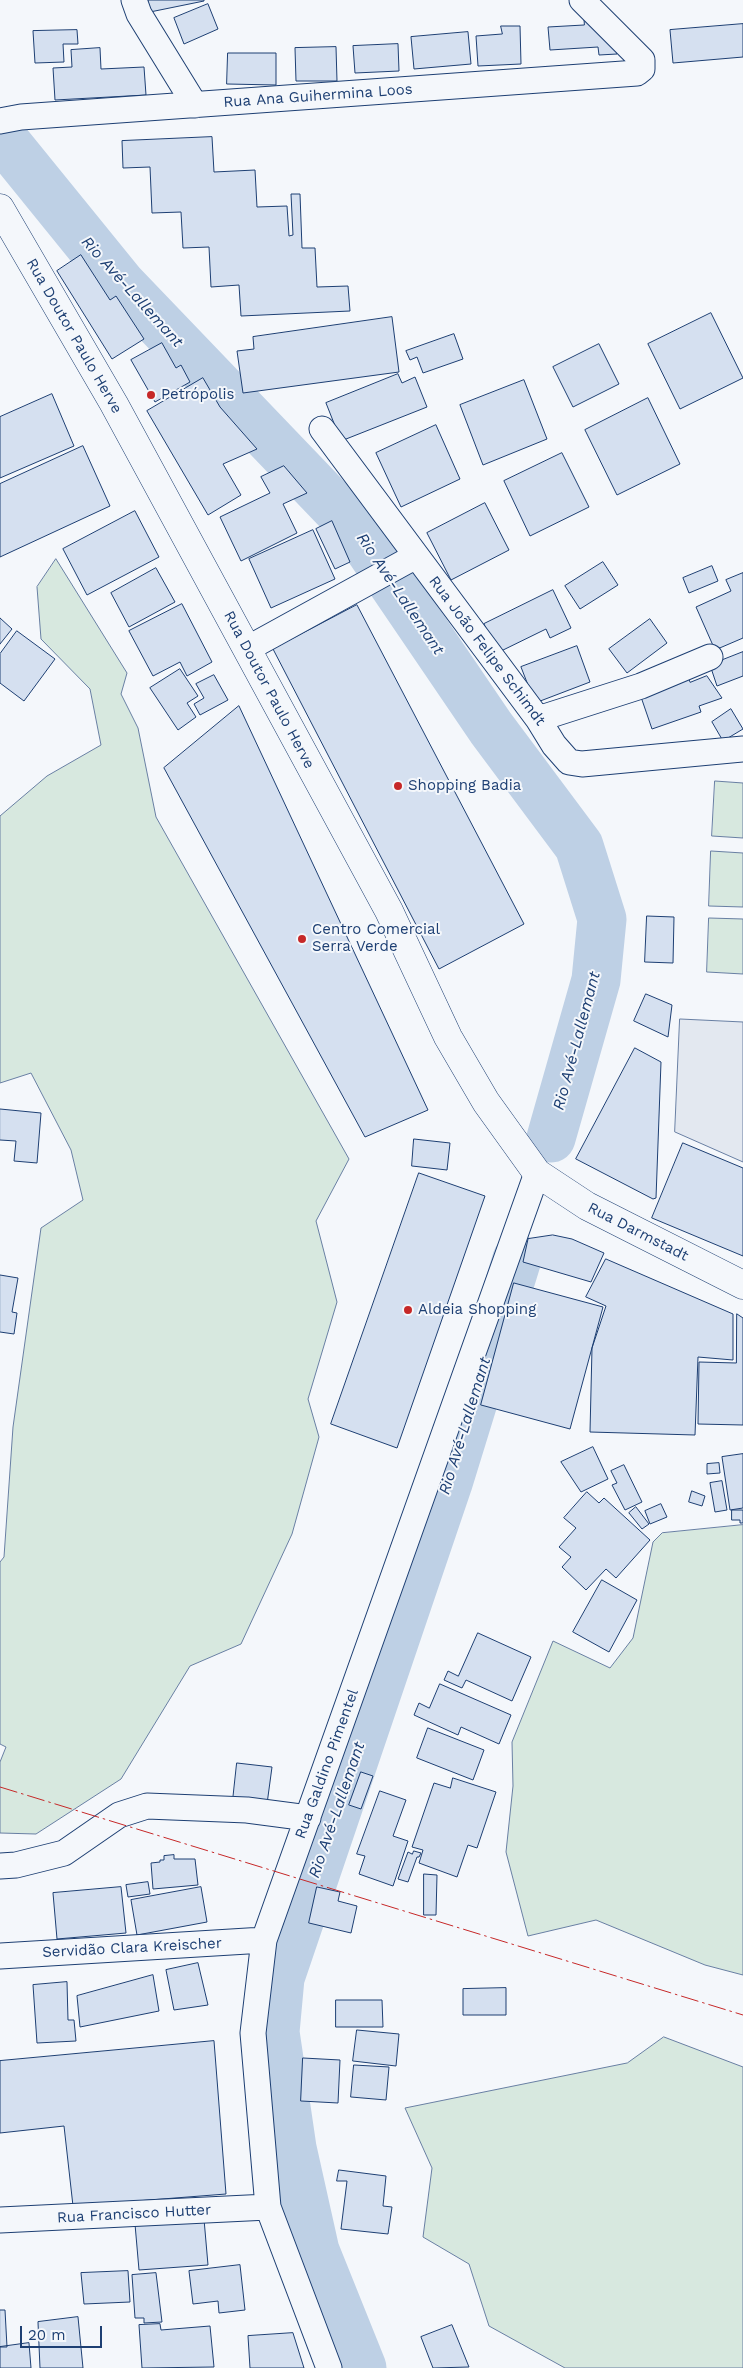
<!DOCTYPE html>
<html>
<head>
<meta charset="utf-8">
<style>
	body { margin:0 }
	#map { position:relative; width:743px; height:2368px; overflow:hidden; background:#f4f7fb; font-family:"Work Sans",sans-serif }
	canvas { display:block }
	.scale { position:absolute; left:20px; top:2326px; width:82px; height:22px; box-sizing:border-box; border:2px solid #1d3f73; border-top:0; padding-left:6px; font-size:15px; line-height:18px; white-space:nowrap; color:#1d3f73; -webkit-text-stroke:4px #f4f7fb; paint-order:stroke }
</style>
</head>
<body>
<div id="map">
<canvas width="743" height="2368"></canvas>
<div class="scale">20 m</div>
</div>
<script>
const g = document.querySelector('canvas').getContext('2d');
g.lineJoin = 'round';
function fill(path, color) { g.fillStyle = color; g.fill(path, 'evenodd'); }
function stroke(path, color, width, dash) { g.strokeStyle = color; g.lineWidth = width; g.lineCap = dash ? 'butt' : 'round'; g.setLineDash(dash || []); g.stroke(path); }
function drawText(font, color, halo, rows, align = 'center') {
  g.font = font + ' "Work Sans",sans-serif'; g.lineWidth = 4; g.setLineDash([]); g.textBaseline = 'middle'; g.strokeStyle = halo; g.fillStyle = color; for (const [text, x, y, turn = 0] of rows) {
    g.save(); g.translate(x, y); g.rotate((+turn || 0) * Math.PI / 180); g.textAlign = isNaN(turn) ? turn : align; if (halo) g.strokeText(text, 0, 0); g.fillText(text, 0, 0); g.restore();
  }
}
const green = new Path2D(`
	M56,559L127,673L121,694L138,728L156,817L349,1159L316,1221L337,1302L308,1399L319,1437L292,1534L241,1644L190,1666L121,1779L36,1834L0,1833V1762L6,1747L0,1744V1562L4,1557L13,1427L41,1228L83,1200L71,1150L31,1073L0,1083V816L47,776L101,745L90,689L41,639L37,587Z
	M715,781L743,783V838L712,836Z
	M711,851L743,853V907L709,906Z
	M709,918L743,919V974L707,972Z
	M743,1525V1975L705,1965L596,1920L528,1936L506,1852L513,1786L512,1742L553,1641L610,1668L633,1638L653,1542L662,1533Z
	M664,2037L743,2067V2368H565L489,2326L469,2264L423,2237L432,2168L405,2108L627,2063Z`);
fill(green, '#d7e8df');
stroke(green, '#687fa3', 1);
const parking = new Path2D(`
	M680,1019L743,1022V1162L675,1132Z`);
fill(parking, '#e3e8f0');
stroke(parking, '#687fa3', 1);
stroke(new Path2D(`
	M0,135L121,284L355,528L491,728L579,846L602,919L596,980L551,1138
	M362,2368L315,2251L292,2148L275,2032L280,1978L448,1483L517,1259`), '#bed0e5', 49);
const building = new Path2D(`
	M148,0H204V1L150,12Z
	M208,4L218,29L184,44L174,18Z
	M584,15L616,45L617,54L599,55L598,47L550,50L548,27L584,25Z
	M743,24V57L673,63L670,30Z
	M501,26H520L521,64L478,66L476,36L502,34Z
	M77,30L78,44H63L64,62L35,63L33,31Z
	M468,32L471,64L414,69L411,37Z
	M398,44L399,71L355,73L353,46Z
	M336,47L337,81H296L295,48Z
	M100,48L101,69L144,67L146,95L55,100L53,68L72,67L71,50Z
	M228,53H276V85L227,84Z
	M212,137L214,172L255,170L257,207L287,206L289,236L293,235L291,194H300L302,248H315L317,287L348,286L350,311L241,316L239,285L211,287L209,247L183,248L181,212L152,213L150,167L123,168L122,141Z
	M81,255L110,300L116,296L144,339L112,359L57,271Z
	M711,313L743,378L680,409L648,344Z
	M392,317L399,372L243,393L237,351L254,349L253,337Z
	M454,334L463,359L423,373L417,357L410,360L406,351Z
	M162,343L176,368L181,365L190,382L155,402L131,360Z
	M599,344L619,384L573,407L553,367Z
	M398,374L402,383L415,377L427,407L341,441L326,403Z
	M203,378L220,407L257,449L223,464L241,495L208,515L147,411Z
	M524,380L547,439L483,465L460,405Z
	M52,394L74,446L0,478V417Z
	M648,398L680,464L617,495L585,430Z
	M436,425L460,479L401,507L376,453Z
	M83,446L110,506L0,557V484Z
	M562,453L589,507L530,536L504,481Z
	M284,466L307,493L283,504L297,533L241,561L220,517L270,493L261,477Z
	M485,503L509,550L451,580L427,533Z
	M135,511L159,557L87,595L63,549Z
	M332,521L350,562L335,569L316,529Z
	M313,530L335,579L271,608L249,559Z
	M603,562L618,585L580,609L565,586Z
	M712,566L718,581L689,593L683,578Z
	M156,568L175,602L129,627L111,593Z
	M743,573V638L715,650L696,607L731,591L726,580Z
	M553,590L571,628L550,638L546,629L497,653L484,624Z
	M182,604L212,662L187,676L180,662L153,676L129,631Z
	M357,605L524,924L439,969L273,649Z
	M0,618L12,629L0,644Z
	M650,619L667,643L627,673L609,649Z
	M17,631L55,659L24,701L0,683V654Z
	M577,646L590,682L535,703L521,667Z
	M743,652V676L717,686L710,665Z
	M180,669L198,696L187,703L196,717L178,730L150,688Z
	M214,675L228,700L200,715L194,704L204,698L196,684Z
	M707,676L722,698L699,706L701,712L652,729L640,694L688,677L690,682Z
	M239,706L428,1110L365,1137L164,768Z
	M731,709L743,729L723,741L712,722Z
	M647,916L674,917L673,963L645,962Z
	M646,994L672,1005L668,1037L634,1021Z
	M635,1048L661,1062L656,1198L653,1199L576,1159Z
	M0,1109L41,1113L37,1163L14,1161L16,1141L0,1140Z
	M414,1139L450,1143L447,1170L412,1166Z
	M683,1143L743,1168V1256L652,1218Z
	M419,1173L485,1196L397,1448L331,1424Z
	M553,1235L572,1239L604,1253L591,1282L523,1262L528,1239Z
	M606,1259L733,1314V1360L698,1357L695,1435L590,1432L592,1348L606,1306L586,1297Z
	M0,1275L18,1278L12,1312L17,1313L14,1334L0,1332Z
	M514,1283L603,1307L570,1429L481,1405Z
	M737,1314L743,1318V1425L698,1424L699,1362L736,1363Z
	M593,1447L608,1479L581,1492L561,1462Z
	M743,1454V1508L730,1510L722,1457Z
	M719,1463L720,1473L707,1474V1464Z
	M624,1465L642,1502L625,1510L612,1485L617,1483L611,1471Z
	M722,1481L727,1510L715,1512L710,1483Z
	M692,1491L705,1496L702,1506L689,1502Z
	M587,1492L599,1503L604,1498L650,1540L616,1578L606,1569L586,1590L562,1567L571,1557L559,1547L576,1528L564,1518Z
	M661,1504L667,1517L650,1524L645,1511Z
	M636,1507L649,1524L642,1529L629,1513Z
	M732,1510H743V1523H740V1520H732Z
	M602,1580L637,1600L609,1652L573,1632Z
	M478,1633L531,1657L512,1701L466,1680L462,1688L444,1680L448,1671L458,1676Z
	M440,1684L511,1715L499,1744L461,1727L458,1735L414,1715L419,1703L429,1708Z
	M428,1728L484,1750L473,1780L417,1758Z
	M237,1763L272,1767L267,1804L233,1800Z
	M361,1772L373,1776L361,1809L349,1805Z
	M453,1778L496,1792L477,1848L468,1845L457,1877L419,1863L423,1850L412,1847L434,1783L450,1788Z
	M380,1791L406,1800L393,1836L408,1841L393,1886L359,1874L365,1856L357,1854Z
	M414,1851L421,1853L419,1857H417L408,1882L398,1879L408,1852L412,1854Z
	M174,1855V1859H195L198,1885L153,1889L151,1863L160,1862V1860H164V1856Z
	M424,1874L437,1875L436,1915H424Z
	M148,1882L150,1894L128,1897L126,1885Z
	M121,1887L126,1933L57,1939L53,1893Z
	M201,1887L207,1922L137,1935L131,1900Z
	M317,1887L340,1892L338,1901L357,1906L351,1933L309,1923Z
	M198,1963L208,2005L174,2010L166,1970Z
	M153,1975L159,2011L80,2027L77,1996Z
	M67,1982L68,2020H74L76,2041L37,2043L33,1985Z
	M506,1988V2015H463V1989Z
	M336,2000H382L383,2027H336Z
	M357,2030L399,2034L396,2066L353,2061Z
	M214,2041L226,2194L73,2206L64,2126L0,2133V2061Z
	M303,2058L340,2060L338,2103L301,2101Z
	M354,2065L389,2067L386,2100L351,2097Z
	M339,2170L386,2176L383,2206L392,2207L388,2234L341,2229L347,2181H337Z
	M204,2219L208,2265L139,2270L135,2224Z
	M240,2265L245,2310L219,2313L218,2301L193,2304L189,2271Z
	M128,2271L130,2302L84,2304L81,2273Z
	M156,2273L162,2322L144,2323V2318H135L132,2275Z
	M0,2310H5L7,2347H0Z
	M78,2317L83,2368H40L38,2322Z
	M160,2324L161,2330L210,2326L214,2367L142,2368L139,2325Z
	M452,2325L469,2367L433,2368L421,2337Z
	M293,2333L304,2368H250L248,2336Z
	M29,2343L31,2368H0V2347Z`);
fill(building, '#d5e0f0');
stroke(building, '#1d3f73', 1);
const street = new Path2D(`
	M134,0L139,14L195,105
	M0,121L21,117L637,73L642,69V60L582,0
	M322,429L538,719L554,745L569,762L582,764L743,749
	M247,649L416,556
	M538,719L641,686L710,657
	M0,1866L16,1865L64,1853L119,1815L147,1806L247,1810L308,1818
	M0,1956L264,1940
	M0,2220L268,2207
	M329,2368L268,2207L253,2033L264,1940L537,1173`);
const primary = new Path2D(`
	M0,208L114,404L389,911L448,1037L486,1102L537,1173L587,1206L743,1285`);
stroke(street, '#1d3f73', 27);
stroke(primary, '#1d3f73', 29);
stroke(street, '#f4f7fb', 25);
stroke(primary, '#f4f7fb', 28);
stroke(new Path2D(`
	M0,1787L743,2015`), '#c62828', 1, [18, 4, 2.5, 4]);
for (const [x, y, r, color] of [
	[151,395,5,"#c62828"],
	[398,786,5,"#c62828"],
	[302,939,5,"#c62828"],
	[408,1310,5,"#c62828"]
]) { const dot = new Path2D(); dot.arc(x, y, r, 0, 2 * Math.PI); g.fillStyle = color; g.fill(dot); stroke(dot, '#f4f7fb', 2); }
drawText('15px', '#1d3f73', '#f4f7fb', [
	["Rua Ana Guihermina Loos",318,96,-4],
	["Rua Doutor Paulo Herve",74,336,60],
	["Rua João Felipe Schimdt",487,651,53],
	["Rua Doutor Paulo Herve",269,690,62],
	["Rua Darmstadt",638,1232,27],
	["Rua Galdino Pimentel",327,1764,-70],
	["Servidão Clara Kreischer",132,1948,-3],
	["Rua Francisco Hutter",134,2214,-3]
]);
drawText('15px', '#1d3f73', '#f4f7fb', [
	["Petrópolis",161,395],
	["Shopping Badia",408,786],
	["Centro Comercial",312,930],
	["Serra Verde",312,947],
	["Aldeia Shopping",418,1310]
], 'left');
drawText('italic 16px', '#1d3f73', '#f4f7fb', [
	["Rio Avé‐Lallemant",132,292,48],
	["Rio Avé‐Lallemant",400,594,56],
	["Rio Avé‐Lallemant",577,1041,-75],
	["Rio Avé‐Lallemant",465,1426,-73],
	["Rio Avé‐Lallemant",337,1810,-71]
]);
</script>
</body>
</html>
